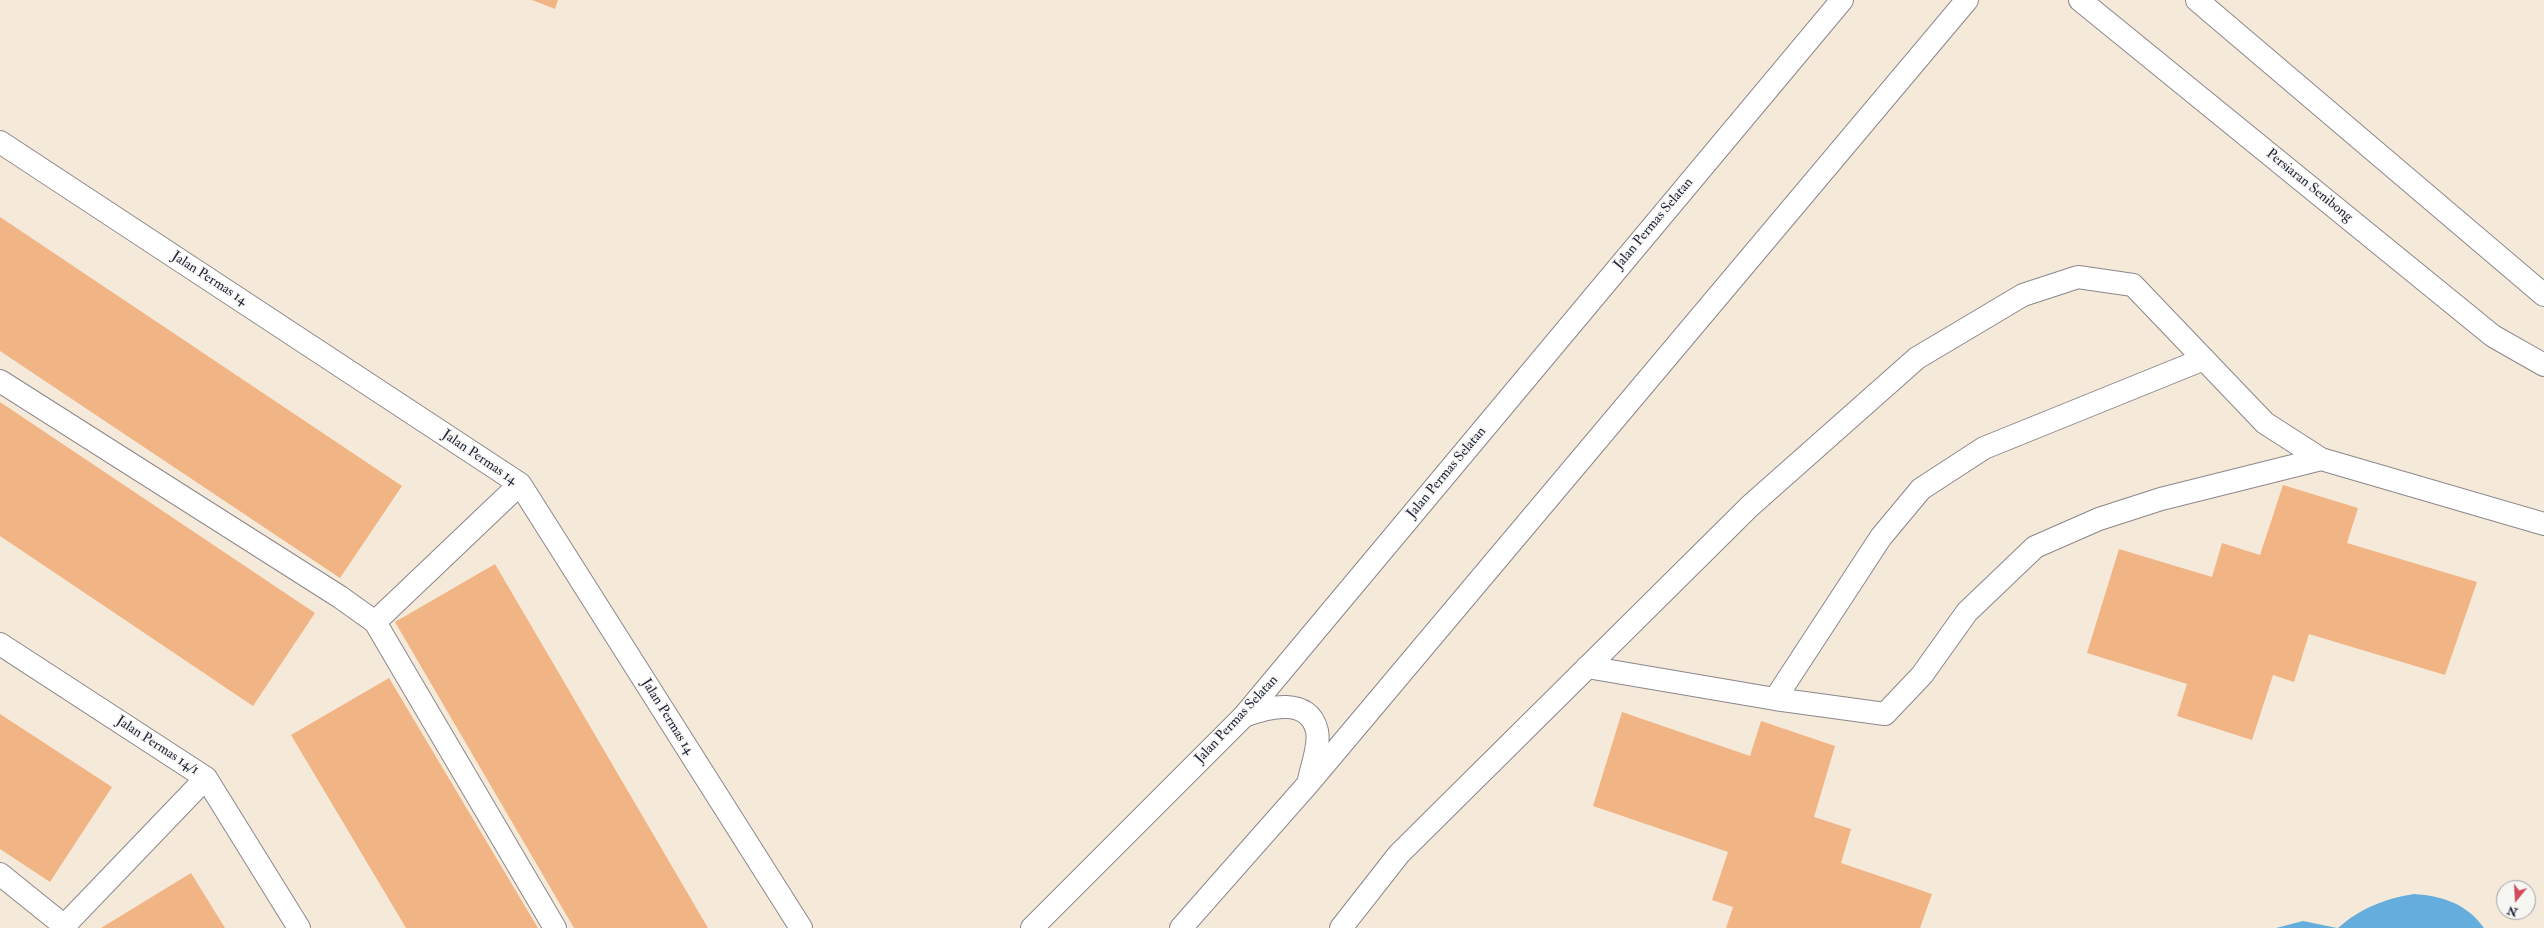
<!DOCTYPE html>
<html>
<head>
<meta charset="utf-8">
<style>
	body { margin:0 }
	#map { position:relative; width:2544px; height:928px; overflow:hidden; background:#f5ead9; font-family:"IM FELL Double Pica",serif }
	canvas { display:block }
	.north { position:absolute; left:2496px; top:880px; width:40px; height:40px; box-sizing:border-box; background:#f6f6f2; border:1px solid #a1a1a9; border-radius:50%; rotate:198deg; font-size:11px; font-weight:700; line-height:16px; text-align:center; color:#22223b }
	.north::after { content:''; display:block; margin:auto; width:14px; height:18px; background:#d1495b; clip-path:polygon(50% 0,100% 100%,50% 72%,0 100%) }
</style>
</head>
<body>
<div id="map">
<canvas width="2544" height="928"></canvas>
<div class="north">N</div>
</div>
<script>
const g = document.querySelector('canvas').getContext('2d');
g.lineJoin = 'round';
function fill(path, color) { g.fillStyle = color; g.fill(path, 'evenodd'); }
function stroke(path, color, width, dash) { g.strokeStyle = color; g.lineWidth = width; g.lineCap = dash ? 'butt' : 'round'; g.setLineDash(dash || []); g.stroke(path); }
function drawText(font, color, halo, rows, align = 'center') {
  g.font = font + ' "IM FELL Double Pica",serif'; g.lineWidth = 3; g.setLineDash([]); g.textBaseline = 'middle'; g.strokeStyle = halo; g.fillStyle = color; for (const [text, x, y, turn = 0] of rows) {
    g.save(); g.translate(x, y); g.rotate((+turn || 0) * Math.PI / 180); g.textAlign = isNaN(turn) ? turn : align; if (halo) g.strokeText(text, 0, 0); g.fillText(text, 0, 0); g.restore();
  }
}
fill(new Path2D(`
	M2414,894C2443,896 2467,904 2484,928H2338C2361,908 2384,899 2414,894Z
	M2303,921L2337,928H2276Z`), '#65addc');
fill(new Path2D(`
	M532,0H558L555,9Z
	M0,217L402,486L340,578L0,351Z
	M0,402L315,613L253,706L0,536Z
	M2283,485L2358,508L2347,543L2477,582L2445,675L2309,634L2294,682L2273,675L2252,740L2177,716L2187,684L2087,653L2119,549L2212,577L2222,543L2260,555Z
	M495,564L708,928H574L395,622Z
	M389,678L538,928H406L291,735Z
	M1622,712L1750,756L1761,721L1835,746L1814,817L1851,829L1841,863L1932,894L1920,928H1726L1733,907L1712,900L1728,852L1593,806Z
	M0,714L112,787L50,882L0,849Z
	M191,873L225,928H101Z`), '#f1b484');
const minor = new Path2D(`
	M2080,0L2493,336L2544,365
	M2197,0L2544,295
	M0,142L520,484L801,928
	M0,381L340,597L375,622L555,928
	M375,622L520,484
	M0,644L206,778L299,928
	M1587,667L1775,699L1885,714L1922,675L1967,612L2035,547L2099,519L2161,499L2321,459
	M1775,699L1881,537L1921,489L1984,448L2204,359
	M0,874L67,928
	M65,925L206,778
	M1341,928L1399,854L1750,506L1917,358L2023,295L2078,277L2133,285L2265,423L2321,459L2544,524`);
const major = new Path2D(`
	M1244,716C1268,707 1309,696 1317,731C1320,745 1312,765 1309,780
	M1032,928L1244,716L1842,0
	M1181,928L1308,784L1967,0`);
stroke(minor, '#8c868a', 24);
stroke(major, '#8c868a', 24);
stroke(minor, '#fff', 22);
stroke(major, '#fff', 22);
drawText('14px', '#22223b', '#f6f6f2', [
	["Persiaran Senibong",2309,186,39],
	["Jalan Permas Selatan",1654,224,-50],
	["Jalan Permas 14",209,279,33],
	["Jalan Permas 14",479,458,34],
	["Jalan Permas Selatan",1447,473,-50],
	["Jalan Permas 14",667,717,58],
	["Jalan Permas Selatan",1237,720,-47],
	["Jalan Permas 14/1",157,746,33]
]);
</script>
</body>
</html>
